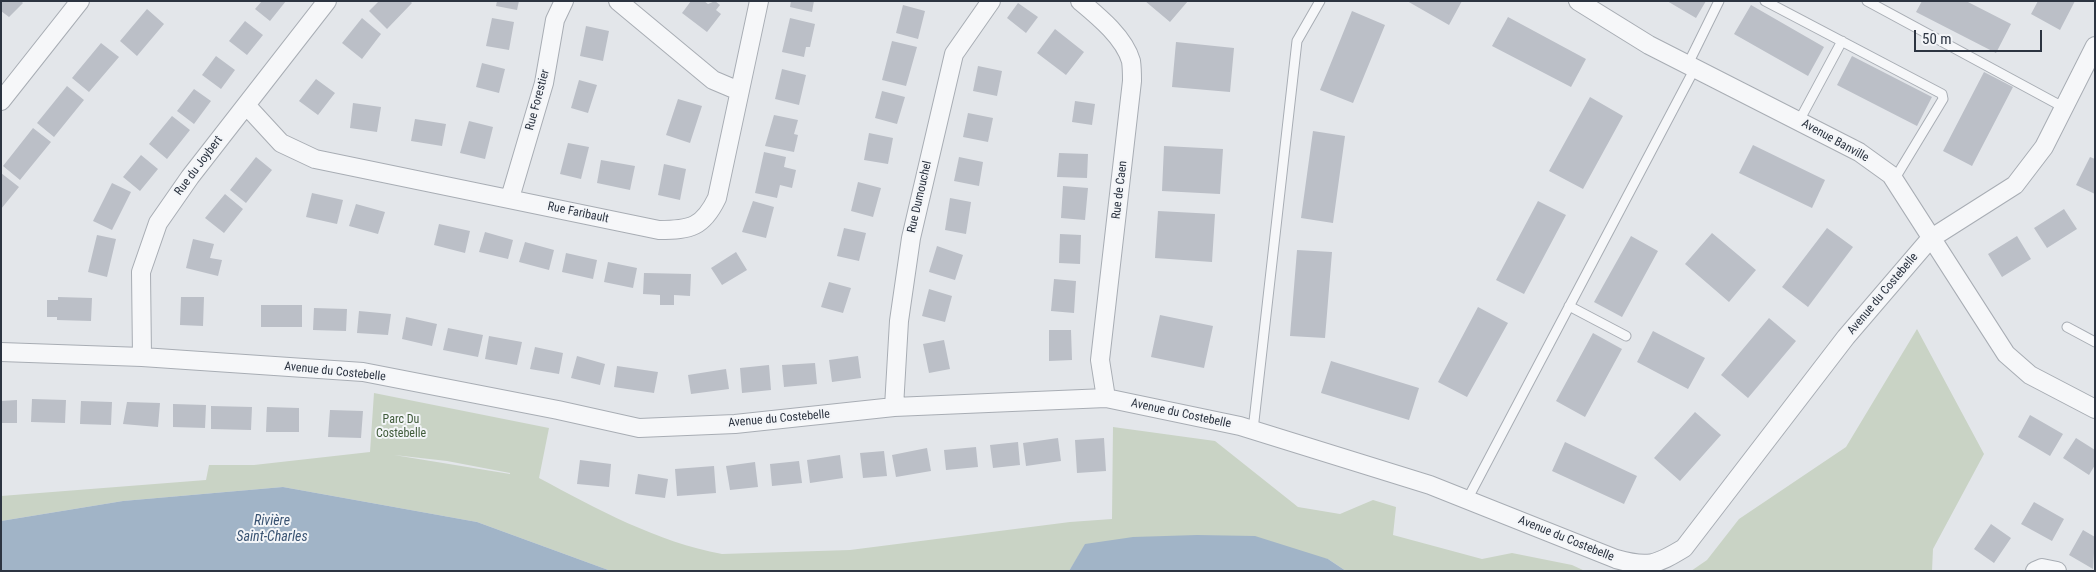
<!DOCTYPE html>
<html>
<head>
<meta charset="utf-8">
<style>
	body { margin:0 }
	#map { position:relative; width:2096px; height:572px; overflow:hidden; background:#e3e6ea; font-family:"Roboto Condensed",sans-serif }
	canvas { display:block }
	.frame { position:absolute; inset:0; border:2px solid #2c3441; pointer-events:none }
	.scale { position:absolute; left:1914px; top:30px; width:128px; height:22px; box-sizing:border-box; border:2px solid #2c3441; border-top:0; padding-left:6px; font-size:15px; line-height:18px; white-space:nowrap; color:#2c3441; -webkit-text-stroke:4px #f3f5f8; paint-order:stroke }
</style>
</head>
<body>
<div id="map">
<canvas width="2096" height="572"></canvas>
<div class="frame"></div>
<div class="scale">50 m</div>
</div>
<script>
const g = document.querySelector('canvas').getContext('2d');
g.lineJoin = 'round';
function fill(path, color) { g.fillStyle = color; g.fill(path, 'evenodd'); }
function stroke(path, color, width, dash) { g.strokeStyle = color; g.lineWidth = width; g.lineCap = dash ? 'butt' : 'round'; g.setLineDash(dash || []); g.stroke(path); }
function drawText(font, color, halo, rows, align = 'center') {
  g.font = font + ' "Roboto Condensed",sans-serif'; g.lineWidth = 4; g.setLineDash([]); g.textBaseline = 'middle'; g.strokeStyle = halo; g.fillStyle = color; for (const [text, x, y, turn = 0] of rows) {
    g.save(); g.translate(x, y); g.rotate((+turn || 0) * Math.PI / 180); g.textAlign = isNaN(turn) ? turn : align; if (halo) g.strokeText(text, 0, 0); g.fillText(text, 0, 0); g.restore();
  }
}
fill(new Path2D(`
	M1917,329L1984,454L1933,549L1932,571H1691L1707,560L1739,519L1846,447Z
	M374,393L549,428L539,478C597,509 657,542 722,554L850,550L1070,522L1112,519L1113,427L1215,441L1298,507L1340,514L1373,500L1396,507L1393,535L1482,559L1512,553L1572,565L1585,571H1346L1328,559L1086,544L1069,571H611L477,522L283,487L123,501L1,521V496L206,480L209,465H254L370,452ZM394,455L447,461L510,473V474Z`), '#c9d3c5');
fill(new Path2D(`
	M283,487L477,522L611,571H1V521L123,501Z
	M1197,535L1255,536L1328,559L1346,571H1069L1085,544L1133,537Z`), '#a1b4c7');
fill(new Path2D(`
	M1,1H21L23,3L9,17L1,11Z
	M262,1H286L270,21L255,9Z
	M379,1H410L412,3L387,29L369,11Z
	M497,1H519L517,10L496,6Z
	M691,1H704L708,4L715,1L720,5L716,10L721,14L707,32L682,13Z
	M791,1H814L812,12L790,7Z
	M1145,1H1188L1170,22Z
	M1407,1H1462L1449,25Z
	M1667,1H1706L1696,18Z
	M1922,1H1966L2011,24L1996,53L1916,12Z
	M2038,1H2075L2060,30L2031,14Z
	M1018,3L1038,17L1026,33L1007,18Z
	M903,5L925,11L918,39L896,33Z
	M1751,5L1824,47L1808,76L1734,34Z
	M147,9L164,24L137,56L120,41Z
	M1352,11L1385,25L1353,103L1320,90Z
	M1508,17L1586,59L1571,87L1492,46Z
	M362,18L381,34L362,59L342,43Z
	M492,18L514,22L509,50L486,46Z
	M790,18L815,24L810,47H806L804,57L782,52Z
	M245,21L263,35L247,55L229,41Z
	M586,26L609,31L603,61L580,56Z
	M1055,29L1084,52L1066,75L1037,53Z
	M892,41L917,47L906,86L882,80Z
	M1176,42L1234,48L1230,92L1172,87Z
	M101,43L119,57L89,92L72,78Z
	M216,56L235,70L221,89L202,75Z
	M1852,56L1932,97L1917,126L1837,85Z
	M482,63L505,69L499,93L476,87Z
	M978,66L1002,71L997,96L973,91Z
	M782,69L806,75L799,105L775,99Z
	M1984,72L2013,87L1972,166L1943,151Z
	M316,79L335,93L318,115L299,101Z
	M579,80L597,85L588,113L571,108Z
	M67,86L84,100L54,137L37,123Z
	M194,89L211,101L194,124L177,111Z
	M882,91L905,97L897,124L875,118Z
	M1590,97L1623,116L1583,189L1549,171Z
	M678,99L702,106L690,143L666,135Z
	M1075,101L1095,104L1092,125L1072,122Z
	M353,103L381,107L377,132L350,128Z
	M968,113L993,118L988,142L963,137Z
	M774,115L798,120L794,134L798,135L794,152L765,146Z
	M172,116L190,130L167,159L149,144Z
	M415,119L446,124L442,146L411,141Z
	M469,121L493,127L485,159L460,153Z
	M33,128L51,142L20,180L3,166Z
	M1313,131L1345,136L1333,223L1301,218Z
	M869,133L893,138L888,164L864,160Z
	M568,143L589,147L581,179L560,174Z
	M1753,145L1825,180L1812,208L1739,173Z
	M1164,146L1223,149L1220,194L1162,191Z
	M764,152L786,157L784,167L796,170L792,188L780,185L777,198L755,193Z
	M1059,153L1088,154L1087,178L1057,177Z
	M141,155L158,169L140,191L123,177Z
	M256,157L272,170L246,203L230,190Z
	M959,157L983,162L979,186L954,181Z
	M2090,157L2095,159V194L2076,185Z
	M601,160L635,166L630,190L597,183Z
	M664,164L686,169L680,200L658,195Z
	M1,173L19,187L1,209Z
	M858,182L881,188L873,217L851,211Z
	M112,183L131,192L112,230L93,221Z
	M1063,186L1088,188L1085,220L1061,218Z
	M312,193L343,200L337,224L306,217Z
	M225,194L243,209L224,233L205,218Z
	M950,198L971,202L966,234L945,230Z
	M753,201L774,207L766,238L742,232Z
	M1538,201L1566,215L1524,294L1496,280Z
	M356,204L385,212L378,234L349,226Z
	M2064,209L2077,229L2047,248L2034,228Z
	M1158,211L1215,214L1212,262L1155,258Z
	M439,224L470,231L465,253L434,245Z
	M844,228L866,233L859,261L837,256Z
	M1827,228L1853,247L1808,307L1782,287Z
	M485,232L513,240L508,259L479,252Z
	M1712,233L1756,270L1729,302L1685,264Z
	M1060,234L1081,235L1080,264L1059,263Z
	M97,235L116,239L107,277L88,272Z
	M1631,236L1658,251L1622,317L1594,302Z
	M2017,236L2031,259L2002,277L1988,254Z
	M193,239L214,244L210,258L222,260L218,276L186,268Z
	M525,242L554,250L549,270L519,262Z
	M937,246L963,255L955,280L929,272Z
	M1297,250L1332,252L1325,338L1290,336Z
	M736,252L747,270L722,285L711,268Z
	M566,253L597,260L593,279L562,272Z
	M608,262L637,268L633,288L604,282Z
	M644,273L691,274L690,296L674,295V305H660V295L643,294Z
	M1054,279L1076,281L1074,313L1051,311Z
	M829,282L851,288L843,313L821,307Z
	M929,289L952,296L945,322L922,316Z
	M58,297L92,298L91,321L57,320V317H47V300H58Z
	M181,297H204L203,326L180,325Z
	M261,305H302V327H261Z
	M1478,307L1508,323L1467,397L1438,382Z
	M314,308L347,309L346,331L313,330Z
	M359,311L391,314L388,335L357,333Z
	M1160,315L1213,326L1204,368L1151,357Z
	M406,317L437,324L432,346L402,339Z
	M1769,318L1796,341L1748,398L1721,375Z
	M448,328L483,335L478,357L443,350Z
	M1049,330H1071L1072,360L1049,361Z
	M1653,331L1705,358L1688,389L1637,362Z
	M1593,333L1622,349L1585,417L1556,401Z
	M489,336L522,342L517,365L485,359Z
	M944,340L950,369L929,373L923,344Z
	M535,347L563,353L559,374L530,369Z
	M577,356L605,364L600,385L571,378Z
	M858,356L861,378L832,382L829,360Z
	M1331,361L1419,388L1409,420L1321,393Z
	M815,363L817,384L784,387L782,365Z
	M769,365L771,390L742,393L740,368Z
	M617,366L658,372L654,393L614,387Z
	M726,369L729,389L691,394L688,375Z
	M32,399L66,400L65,423L31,422Z
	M17,400V423H1V401Z
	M81,401L112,402L111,425L80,424Z
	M127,402L160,403L158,427L123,424Z
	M173,404L206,405L205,428L173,427Z
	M211,406L252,407L251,430L211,429Z
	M267,407L299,408V432H266Z
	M330,410L363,411L361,438L328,437Z
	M1695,412L1721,435L1680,481L1654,458Z
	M2030,415L2063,434L2050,456L2018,437Z
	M1058,438L1061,461L1026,466L1023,443Z
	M1104,438L1106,471L1077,473L1075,440Z
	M2076,438L2095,450V465L2089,475L2063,458Z
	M1018,442L1020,465L993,468L990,445Z
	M1565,442L1637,476L1624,504L1552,471Z
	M976,447L978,467L946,470L944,450Z
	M927,448L931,471L896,477L892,455Z
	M884,451L887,476L863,478L860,453Z
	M840,455L843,478L810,483L807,460Z
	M580,460L611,464L609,487L577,484Z
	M799,461L802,483L772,486L770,464Z
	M755,462L758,487L730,490L726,466Z
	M714,466L716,493L677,496L675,469Z
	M638,474L668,479L665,498L635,494Z
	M2034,502L2064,519L2052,541L2021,524Z
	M1991,524L2011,538L1994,563L1974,549Z
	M2083,530L2095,537L2093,569L2069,555Z`), '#bbbfc7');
const service = new Path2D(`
	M1765,1L1942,94L1943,99L1894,180
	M1867,1L2063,107
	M1688,64L1719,1
	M1799,121L1842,41
	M1569,306L1626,336
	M2067,327L2095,342
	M1253,430L1297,41L1320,1
	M1467,500L1695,68`);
const minor = new Path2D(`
	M618,1L713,80L739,91
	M1080,1C1098,16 1124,37 1131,61C1132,68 1132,75 1132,81L1100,360L1106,398
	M1578,1L1649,45L1859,152L1891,175L2006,354L2030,375L2095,409
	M1,101L80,1
	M246,105L281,143L315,159L659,230C691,230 703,227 717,198L759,1
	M510,198L544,83L555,20L564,1
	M1,352L142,357L363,372L558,410L639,428L735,424L894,407L1106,398L1240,426L1430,485L1616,559C1648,568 1656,565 1684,548L1846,337L1930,239L2015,185L2044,147L2095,46
	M142,357L141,272L158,223L190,177L327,1
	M894,407L899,321L911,238L954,54L991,1
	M2035,571L2042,568L2057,571`);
stroke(service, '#a8adb4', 11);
stroke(minor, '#a8adb4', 20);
stroke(service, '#f6f7f9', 9);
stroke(minor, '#f6f7f9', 18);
drawText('12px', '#2c3441', '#f3f5f8', [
	["Rue Forestier",538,100,-75],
	["Avenue Banville",1835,141,29],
	["Rue du Joybert",199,166,-53],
	["Rue de Caen",1120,190,-83],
	["Rue Dumouchel",920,197,-77],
	["Rue Faribault",578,213,12],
	["Avenue du Costebelle",1883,294,-50],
	["Avenue du Costebelle",335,372,6],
	["Avenue du Costebelle",1181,414,12],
	["Avenue du Costebelle",779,419,-5],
	["Avenue du Costebelle",1566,539,22]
]);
drawText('12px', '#415c3b', '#f3f5f8', [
	["Parc Du",401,420],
	["Costebelle",401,434]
]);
drawText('italic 14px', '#395372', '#f3f5f8', [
	["Rivière",272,521],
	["Saint-Charles",272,537]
]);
</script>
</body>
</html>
